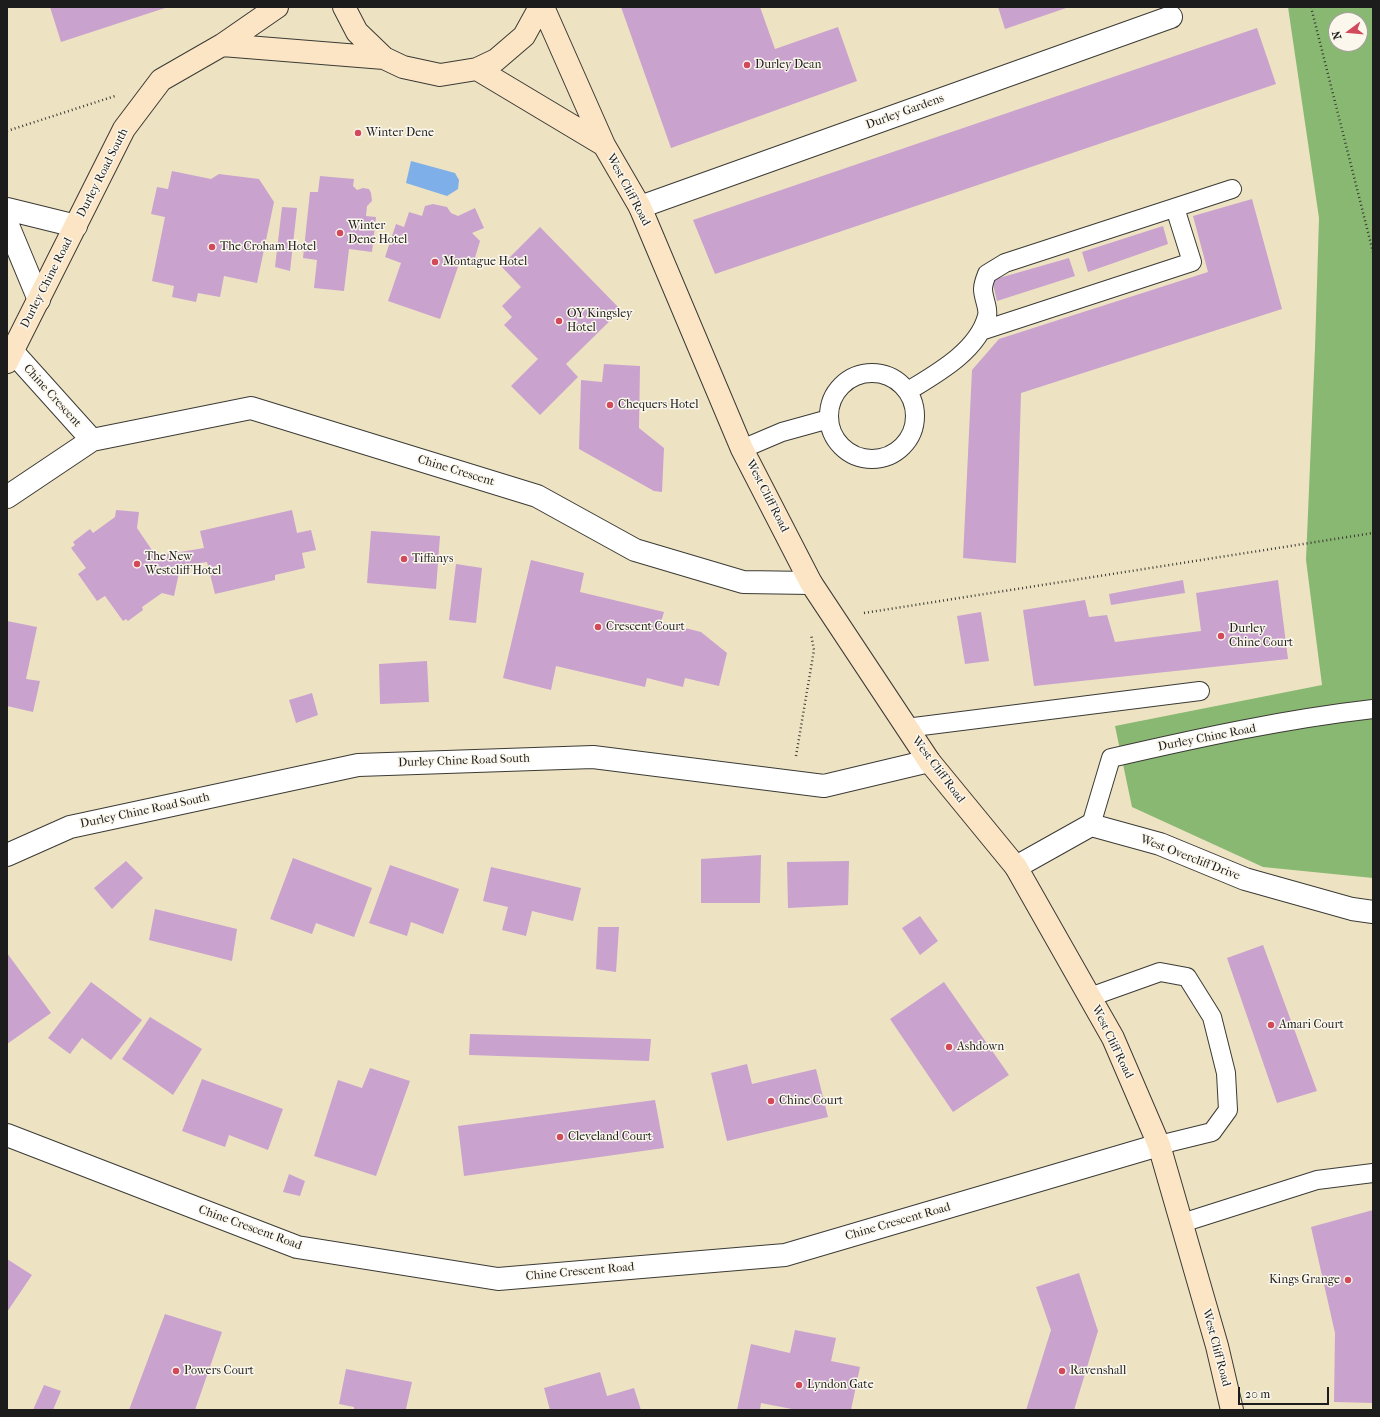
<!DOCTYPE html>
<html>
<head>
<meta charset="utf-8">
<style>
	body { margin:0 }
	#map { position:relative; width:1380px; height:1417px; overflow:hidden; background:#ede3c3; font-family:"IM FELL French Canon",serif }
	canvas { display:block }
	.frame { position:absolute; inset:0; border:8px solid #1c1c1c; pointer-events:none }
	.north { position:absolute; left:1328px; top:12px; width:40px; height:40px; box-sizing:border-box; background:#fbf7ec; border:1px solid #a29f99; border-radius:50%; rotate:254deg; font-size:11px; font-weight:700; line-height:16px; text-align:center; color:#1c1c1c }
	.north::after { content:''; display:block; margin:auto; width:14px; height:18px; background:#d1495b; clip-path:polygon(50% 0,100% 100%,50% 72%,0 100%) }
	.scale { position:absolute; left:1238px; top:1387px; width:91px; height:18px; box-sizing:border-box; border:2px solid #1c1c1c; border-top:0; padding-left:5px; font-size:12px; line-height:14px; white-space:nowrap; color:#1c1c1c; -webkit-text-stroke:3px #fbf7ec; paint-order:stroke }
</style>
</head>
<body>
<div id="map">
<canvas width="1380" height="1417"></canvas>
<div class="frame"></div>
<div class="north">N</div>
<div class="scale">20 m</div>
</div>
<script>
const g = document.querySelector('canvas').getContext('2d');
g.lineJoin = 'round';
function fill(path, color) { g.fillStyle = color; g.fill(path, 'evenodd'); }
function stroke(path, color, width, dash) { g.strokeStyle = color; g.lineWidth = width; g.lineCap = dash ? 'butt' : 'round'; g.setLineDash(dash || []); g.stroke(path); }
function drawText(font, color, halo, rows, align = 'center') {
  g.font = font + ' "IM FELL French Canon",serif'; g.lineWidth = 3; g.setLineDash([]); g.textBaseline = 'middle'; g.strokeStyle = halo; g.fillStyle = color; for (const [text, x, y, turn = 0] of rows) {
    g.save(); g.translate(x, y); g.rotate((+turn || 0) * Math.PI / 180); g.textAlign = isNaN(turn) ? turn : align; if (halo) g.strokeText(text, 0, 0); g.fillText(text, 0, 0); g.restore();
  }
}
fill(new Path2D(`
	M1288,7H1373V878L1263,867L1132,807L1115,726L1322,685L1306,560L1315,348L1319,218ZM1336,20H1360V44H1336Z`), '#89b872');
fill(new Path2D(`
	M411,161L455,173L459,180L458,189L447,196L406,183Z`), '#7eafe9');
fill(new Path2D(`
	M50,7H168L61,42Z
	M621,7H760L775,49L838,27L857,81L671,148Z
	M998,7H1069L1005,29Z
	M1257,28L1276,84L715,274L693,220Z
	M172,171L211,179L219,174L259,179L274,202L257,283L224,276L220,297L198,293L196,302L172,297L174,286L152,281L165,217L151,214L157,187L168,189Z
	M320,176L354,179L353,186L357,190L363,188L369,189L371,193L372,201L367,206L366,216L376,217L372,252L349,249L344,291L314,288L317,260L303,258L310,192H318Z
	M1252,199L1282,309L1021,393L1016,563L963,558L972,370L999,339L1208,272L1193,216Z
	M433,204L447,207L451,213L458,216L475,208L484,228L472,233L480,241L474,261L459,264L440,319L388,301L401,263L385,257L396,224L404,227L409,212L422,216L425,206Z
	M282,207L297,208L290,271L275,267Z
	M1163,226L1168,244L1088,272L1082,252Z
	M540,227L621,310L566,364L578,377L540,415L511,386L538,359L504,325L512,317L502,306L521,287L501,266Z
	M1069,258L1075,276L997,301L992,280Z
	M604,364L640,366L639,428L664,448L662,492L654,491L579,449L581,380L602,382Z
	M116,510L139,512L137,528L156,556L204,548L200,531L292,510L297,533L311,530L316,550L302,553L305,568L275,575V580L215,594L207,562L165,568L166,571L179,573L174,596L162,593L142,607L143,610L128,621L126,619L123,621L105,596L97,601L78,574L86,568L71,548L75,545L73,542L90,529L93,533L115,517Z
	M371,531L440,536L436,589L367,583Z
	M531,560L584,573L580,592L664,612L661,622L701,632L727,653L719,686L685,678L683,687L647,678L645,687L556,666L551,690L503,678Z
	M456,564L482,568L476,623L449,620Z
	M1183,580L1185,593L1111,605L1109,594Z
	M1278,580L1288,659L1034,686L1023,610L1085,600L1089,617L1107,615L1115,642L1201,631L1196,593Z
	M981,612L989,661L965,664L957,616Z
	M7,621L37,627L26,679L40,681L33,712L7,706Z
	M427,661L429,702L380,704L379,664Z
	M312,693L318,715L296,723L289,700Z
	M761,855L760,903H701V859Z
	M293,858L372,888L354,937L316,923L312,934L270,919Z
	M126,861L143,878L112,909L94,888Z
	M849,861L848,905L788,908L787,862Z
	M390,865L459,889L443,934L411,922L407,936L369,923Z
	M491,867L581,888L573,921L532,911L526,936L502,930L508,907L483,901Z
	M155,909L237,929L232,961L149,940Z
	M920,916L938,941L920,955L902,928Z
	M598,927H619L616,972L596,969Z
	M1263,945L1317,1091L1277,1103L1227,958Z
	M7,953L51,1013L7,1044Z
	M91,982L142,1020L111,1060L82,1038L70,1054L48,1038Z
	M944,982L1009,1075L953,1112L890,1019Z
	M150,1017L202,1049L173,1095L122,1059Z
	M470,1034L651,1039L649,1061L469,1055Z
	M747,1064L752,1084L816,1069L828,1117L727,1141L711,1073Z
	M370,1068L410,1081L376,1176L314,1156L338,1080L362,1088Z
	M202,1079L283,1109L268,1150L229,1135L225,1147L182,1131Z
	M655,1100L664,1148L464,1176L458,1126Z
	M289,1174L305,1181L300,1196L283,1192Z
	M1373,1210V1403L1334,1402L1335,1333L1311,1227Z
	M7,1259L32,1275L7,1312Z
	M1079,1273L1098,1331L1074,1410H1026L1051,1330L1036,1287Z
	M165,1314L222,1332L195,1410H129Z
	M795,1330L836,1338L831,1361L860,1367L851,1410H797L761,1403L760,1410H737L751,1344L790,1353Z
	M346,1369L412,1382L406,1409L409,1410H354V1407L339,1404Z
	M600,1372L607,1396L634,1388L641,1410H550L544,1388Z
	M44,1385L61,1391L53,1410H33Z`), '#c9a2ce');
const lane = new Path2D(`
	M981,331L1192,262L1175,208
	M829 416a43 43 0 1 1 86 0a43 43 0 1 1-86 0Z
	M908,391C936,374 978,351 987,316C989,308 983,298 983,289C983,284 985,279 987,274L1005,263L1232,189
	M742,449L782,432L829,419
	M906,728L1200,691
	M1091,825L1111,758C1198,738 1285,719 1373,709
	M1090,997L1160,972L1187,977L1212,1017L1226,1073L1228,1110L1212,1132L1159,1145
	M1182,1223L1317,1180L1373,1173`);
const street = new Path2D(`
	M640,207L1171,17
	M7,209L76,226
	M7,223L39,300
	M12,351L92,440
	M7,497L92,440L251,408L537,496L635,550L743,582L811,583
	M7,855L70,827L358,765L593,757L824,786L929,761
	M1016,867L1091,825L1160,844L1245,879L1352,909L1373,912
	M7,1135L297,1247L498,1279L785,1255L1159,1145`);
const secondary = new Path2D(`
	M344,7L357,32L384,58L403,67L440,75L477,69L496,60L524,36L540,7
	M543,7L604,145L640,207L742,449L811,583L929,761L1016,867L1113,1038L1159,1145L1217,1346L1232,1410
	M222,45L384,58
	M477,69L604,145
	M7,362L124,129L161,80L222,45L277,7`);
stroke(lane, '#3b3a35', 20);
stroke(street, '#3b3a35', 24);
stroke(secondary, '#3b3a35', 24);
stroke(new Path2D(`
	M1311,7L1373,252
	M7,131L115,96
	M864,613L1373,533
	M796,756L814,650L811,634`), '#3b3a35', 2.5, [1, 3]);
stroke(lane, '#fff', 18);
stroke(street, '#fff', 22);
stroke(secondary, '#fce5c4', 22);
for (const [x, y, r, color] of [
	[747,65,4,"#d1495b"],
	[358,133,4,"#d1495b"],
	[340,233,4,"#d1495b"],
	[212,247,4,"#d1495b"],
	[435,262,4,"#d1495b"],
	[559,321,4,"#d1495b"],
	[610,405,4,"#d1495b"],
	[404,559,4,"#d1495b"],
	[137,564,4,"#d1495b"],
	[598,627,4,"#d1495b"],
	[1221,636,4,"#d1495b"],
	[1271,1025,4,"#d1495b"],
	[949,1047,4,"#d1495b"],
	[771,1101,4,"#d1495b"],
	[560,1137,4,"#d1495b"],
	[1348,1280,4,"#d1495b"],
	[176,1371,4,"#d1495b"],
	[1062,1371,4,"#d1495b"],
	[799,1385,4,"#d1495b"]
]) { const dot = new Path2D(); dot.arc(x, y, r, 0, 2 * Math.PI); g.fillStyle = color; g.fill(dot); stroke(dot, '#fbf7ec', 1.5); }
drawText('12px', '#1c1c1c', '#fbf7ec', [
	["Durley Dean",755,65],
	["Winter Dene",366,133],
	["Winter",348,226],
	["Dene Hotel",348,240],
	["The Croham Hotel",220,247],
	["Montague Hotel",443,262],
	["OY Kingsley",567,314],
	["Hotel",567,328],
	["Chequers Hotel",618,405],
	["The New",145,557],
	["Westcliff Hotel",145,571],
	["Tiffanys",412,559],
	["Crescent Court",606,627],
	["Durley",1229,629],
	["Chine Court",1229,643],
	["Amari Court",1279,1025],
	["Ashdown",957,1047],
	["Chine Court",779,1101],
	["Cleveland Court",568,1137],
	["Kings Grange",1340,1280,"right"],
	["Powers Court",184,1371],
	["Ravenshall",1070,1371],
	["Lyndon Gate",807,1385]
], 'left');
drawText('12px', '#1c1c1c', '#fbf7ec', [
	["Durley Gardens",905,112,-20],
	["Durley Road South",103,173,-63],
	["West Cliff Road",628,190,62],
	["Durley Chine Road",47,283,-63],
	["Chine Crescent",52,396,48],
	["Chine Crescent",456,471,17],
	["West Cliff Road",767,496,63],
	["Durley Chine Road",1207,738,-11],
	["Durley Chine Road South",464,761,-2],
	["West Cliff Road",938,770,53],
	["Durley Chine Road South",145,811,-12],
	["West Overcliff Drive",1190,858,21],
	["West Cliff Road",1112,1042,64],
	["Chine Crescent Road",898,1222,-16],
	["Chine Crescent Road",250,1228,20],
	["Chine Crescent Road",580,1272,-5],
	["West Cliff Road",1216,1348,75]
]);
</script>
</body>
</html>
